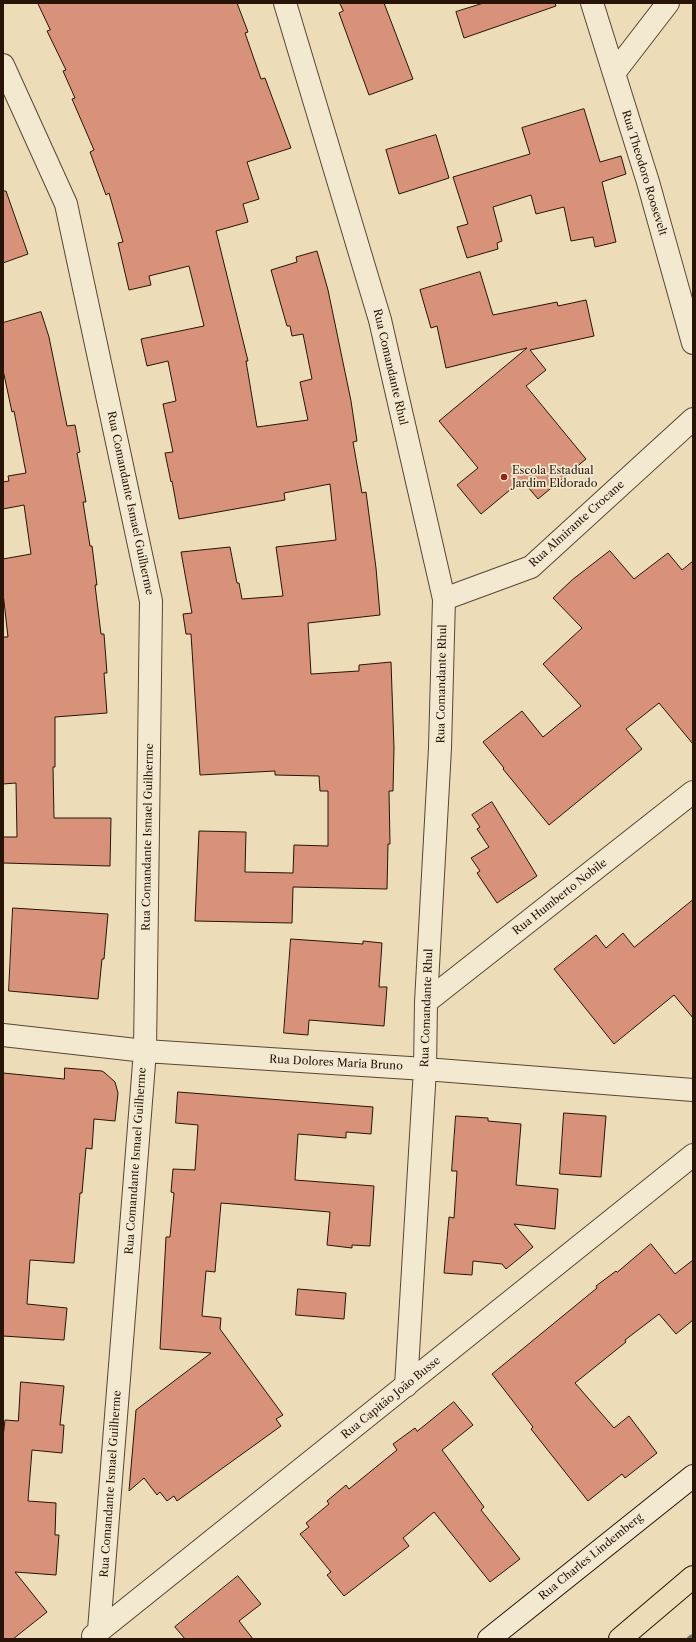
<!DOCTYPE html>
<html>
<head>
<meta charset="utf-8">
<style>
	body { margin:0 }
	#map { position:relative; width:696px; height:1642px; overflow:hidden; background:#ecddb8; font-family:"Libre Caslon Text",serif }
	canvas { display:block }
	.frame { position:absolute; inset:0; border:4px solid #271406; pointer-events:none }
</style>
</head>
<body>
<div id="map">
<canvas width="696" height="1642"></canvas>
<div class="frame"></div>
</div>
<script>
const g = document.querySelector('canvas').getContext('2d');
g.lineJoin = 'round';
function stroke(path, color, width, dash) { g.strokeStyle = color; g.lineWidth = width; g.lineCap = dash ? 'butt' : 'round'; g.setLineDash(dash || []); g.stroke(path); }
function fill(path, color) { g.fillStyle = color; g.fill(path, 'evenodd'); }
function drawText(font, color, halo, rows, align = 'center') {
  g.font = font + ' "Libre Caslon Text",serif'; g.lineWidth = 3.5; g.setLineDash([]); g.textBaseline = 'middle'; g.strokeStyle = halo; g.fillStyle = color; for (const [text, x, y, turn = 0] of rows) {
    g.save(); g.translate(x, y); g.rotate((+turn || 0) * Math.PI / 180); g.textAlign = isNaN(turn) ? turn : align; if (halo) g.strokeText(text, 0, 0); g.fillText(text, 0, 0); g.restore();
  }
}
stroke(new Path2D(`
	M691,1639L693,1638`), '#6e7772', 8);
const building = new Path2D(`
	M38,3H237L248,32L245,33L261,79L265,78L291,148L247,162L259,199L243,204L248,222L216,231L248,361H246L257,427L308,420L300,382L312,379L303,334L292,336L290,326H287L271,270L297,262L296,257L317,251L328,290L351,401L357,441L353,442L362,493L366,492L376,568L380,615L308,623L311,674L359,671V665L391,662L394,748L393,791H389L390,844H388L387,889L293,887L292,923L195,921L199,831L246,832L245,872L293,873L294,845L328,846V791H320L319,776L275,775V771L200,775L191,634H186L183,614L192,613L181,552L230,547L237,583H239L242,599L283,596L276,547L336,540L330,484L284,493L285,500L179,519L172,481L171,482L165,453L173,452L163,404L176,401L168,361L147,366L141,339L204,326L189,266L149,276L151,285L129,290L118,243L123,242L109,193L106,195L90,152L94,150L72,99L75,98L63,71L66,70L47,31L50,30Z
	M340,3H384L413,79L369,95L339,13L343,11Z
	M484,3H555L556,6L464,38L456,12Z
	M584,109L600,162L621,156L626,174L602,182L616,242L595,247L593,237L571,241L564,207L536,214L531,195L493,207L502,241L497,243L498,249L467,258L457,227L468,224L453,177L530,154L522,128Z
	M436,135L449,178L399,194L386,150Z
	M3,191H6L28,254L3,263Z
	M480,272L493,315L557,302L558,306L586,300L594,336L530,350L546,370L526,386L586,459L538,499L522,480L481,514L457,485L478,468L439,421L527,348L446,368L437,326L431,328L420,290Z
	M41,312L49,337L67,426L75,425L80,452L77,453L86,502H83L90,546H92L97,585H95L101,634H104L107,673H104L107,713L55,717V767H53L54,818H111L110,866L3,863V837H17L16,783L3,784V637H8L3,593V559L31,554L24,505L3,509V482L9,481L8,476L26,473L14,411L12,412L3,370V323Z
	M610,551L634,579L668,553L682,570L693,561V744L659,703L626,729L642,749L549,825L503,769L504,768L483,742L522,711L543,737L581,706L543,664L582,628L553,598L572,580Z
	M492,802L537,876L497,903L477,873L480,871L471,858L489,847L477,829L480,827L472,815Z
	M693,900V1018L674,995L614,1044L554,969L596,935L606,948L623,933L634,947Z
	M13,908L108,914L104,959H102L98,999L9,991Z
	M291,939L363,944V941L382,943L379,987H387L384,1026L309,1020L308,1035L284,1033Z
	M65,1068L102,1071L105,1073L115,1082L118,1093L115,1121L94,1119L92,1149L86,1148L82,1193H80L74,1263L30,1260L27,1304L67,1308L64,1340L3,1336V1073L64,1079Z
	M178,1092L373,1107L371,1134L346,1132V1138L298,1134L295,1180L374,1186L370,1246L352,1245V1248L327,1245L330,1212L221,1203L215,1272L206,1271L202,1316L221,1318L220,1329L283,1415L276,1419L281,1426L177,1501L174,1496L167,1501L160,1492L157,1495L144,1478L129,1491L136,1410L211,1353L160,1349L166,1237H170L174,1193L171,1192L173,1169L195,1170L198,1125L176,1123Z
	M564,1113L606,1116L601,1177L560,1174Z
	M456,1116L488,1118V1121L521,1124L516,1185L558,1189L555,1229L514,1224L533,1247L506,1269L502,1264L473,1261L472,1275L444,1273L449,1217L454,1218L457,1171H452Z
	M651,1244L675,1274L693,1260V1320L676,1334L659,1314L625,1340L626,1342L575,1383L614,1428L629,1416L657,1453L625,1478L622,1474L588,1501L531,1429L533,1427L492,1374L597,1288L596,1286L616,1271L617,1272Z
	M298,1289L346,1293L344,1319L296,1315Z
	M21,1382L64,1386L60,1425H64L62,1453L32,1450L28,1501L56,1503L55,1535H59L56,1575L15,1572L47,1612L13,1639H3V1437L5,1420L18,1421Z
	M454,1402L473,1425L442,1450L484,1507L481,1510L520,1559L490,1582L434,1512L403,1538L409,1546L344,1596L327,1575L331,1572L300,1534L309,1527L306,1523L329,1504L327,1501L346,1485L349,1489L397,1450L393,1444L415,1428L417,1431Z
	M238,1576L261,1604L239,1621L253,1639H185L175,1627Z`);
fill(building, '#d79279');
stroke(building, '#271406', 1);
const street = new Path2D(`
	M285,3L380,320L444,599L440,748L426,1002L425,1069L406,1386
	M592,3L648,182L693,343
	M3,65L66,204L151,601L145,1051L99,1630
	M614,73L668,3
	M444,599L531,567L693,419
	M426,1002L693,792
	M3,1035L145,1051L425,1069L693,1090
	M93,1636L693,1155`);
const secondary = new Path2D(`
	M489,1639L693,1476`);
const highway = new Path2D(`
	M620,1639L693,1577`);
stroke(street, '#584632', 24);
stroke(secondary, '#271406', 24);
stroke(highway, '#271406', 24);
stroke(street, '#f3e9d1', 22);
stroke(secondary, '#f3e9d1', 22);
stroke(highway, '#ecddb8', 22);
for (const [x, y, r, color] of [
	[504,477,4,"#8f2418"]
]) { const dot = new Path2D(); dot.arc(x, y, r, 0, 2 * Math.PI); g.fillStyle = color; g.fill(dot); stroke(dot, '#f3e9d1', 1.5); }
drawText('11px', '#271406', '#f3e9d1', [
	["Rua Theodoro Roosevelt",644,173,73],
	["Rua Comandante Rhul",390,367,77],
	["Rua Comandante Ismael Guilherme",130,503,78],
	["Rua Almirante Crocane",577,524,-42],
	["Rua Comandante Rhul",442,684,-89],
	["Rua Comandante Ismael Guilherme",148,837,-89],
	["Rua Humberto Nobile",560,897,-38],
	["Rua Comandante Rhul",427,1008,-88],
	["Rua Dolores Maria Bruno",336,1063,3],
	["Rua Comandante Ismael Guilherme",136,1161,-86],
	["Rua Capitão João Busse",391,1398,-39],
	["Rua Comandante Ismael Guilherme",111,1484,-86],
	["Rua Charles Lindemberg",591,1557,-39]
]);
drawText('11px', '#271406', '#f3e9d1', [
	["Escola Estadual",512,471],
	["Jardim Eldorado",512,484]
], 'left');
</script>
</body>
</html>
